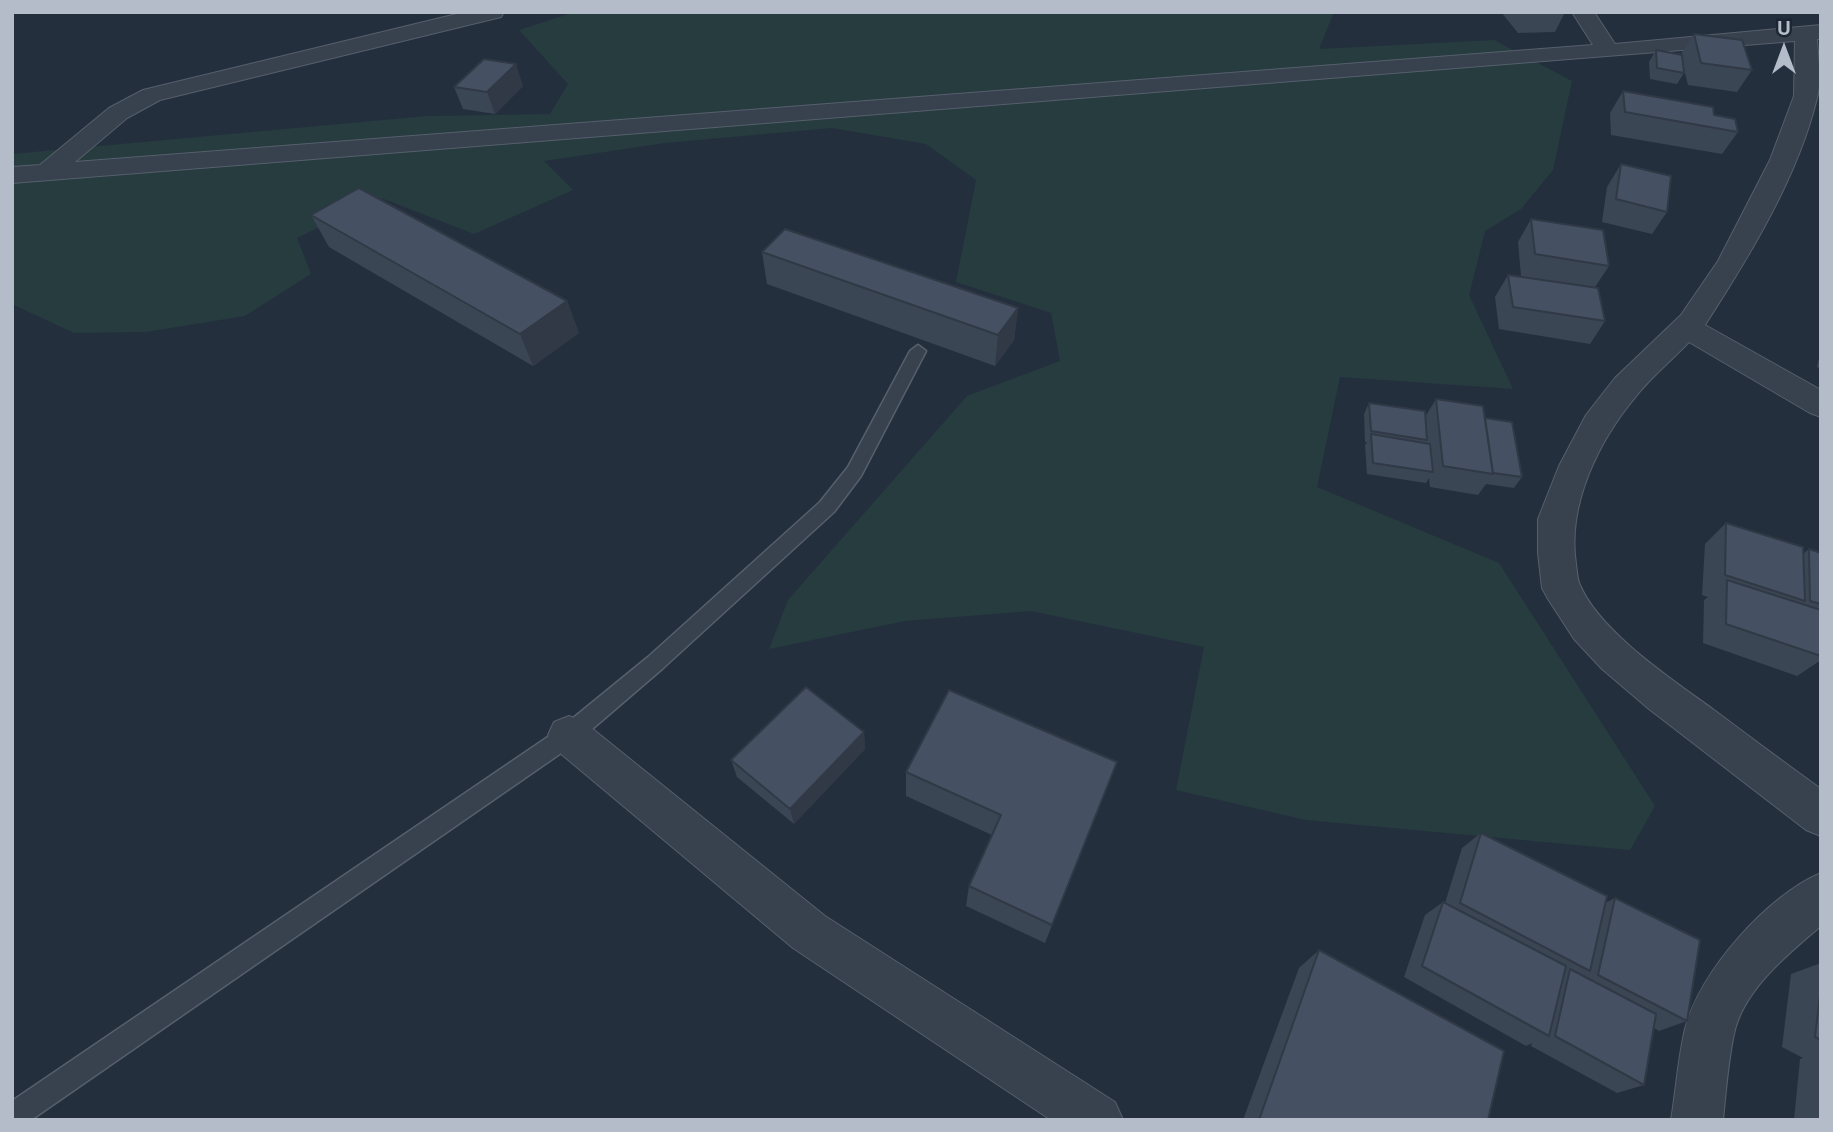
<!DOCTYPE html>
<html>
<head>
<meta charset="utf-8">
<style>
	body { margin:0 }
	#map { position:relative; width:1833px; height:1132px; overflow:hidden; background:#242f3e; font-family:"Noto Sans",sans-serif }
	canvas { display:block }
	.frame { position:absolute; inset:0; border:14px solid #b4bcc9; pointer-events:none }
	.north { position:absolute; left:1749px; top:14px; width:70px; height:70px; -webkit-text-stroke:5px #1d2633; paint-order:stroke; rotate:0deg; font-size:19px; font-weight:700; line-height:28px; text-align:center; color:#b4bcc9 }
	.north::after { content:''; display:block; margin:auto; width:24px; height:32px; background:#b4bcc9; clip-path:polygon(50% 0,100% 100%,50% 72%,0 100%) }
</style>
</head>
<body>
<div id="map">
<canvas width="1833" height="1132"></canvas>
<div class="frame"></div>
<div class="north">U</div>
</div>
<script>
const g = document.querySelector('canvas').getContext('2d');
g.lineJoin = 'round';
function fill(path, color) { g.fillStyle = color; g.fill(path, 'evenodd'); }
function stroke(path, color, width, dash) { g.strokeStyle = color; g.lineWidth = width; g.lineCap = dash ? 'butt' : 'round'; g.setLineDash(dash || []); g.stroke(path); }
fill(new Path2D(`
	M575,12H1334L1319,49L1494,40L1572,81L1553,170L1521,209L1485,231L1469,295L1513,389L1340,377L1317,487L1499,563L1655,806L1630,850L1306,820L1176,790L1204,647L1031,611L905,621L769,649L788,600L967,396L1060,361L1051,313L956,282L976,180L926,144L832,128L665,143L544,161L573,190L474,234L381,198L297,238L311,274L245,316L146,332L74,333L12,304V154L427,116L550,114L568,84L519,30Z`), '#263c3f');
const service = new Path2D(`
	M918,345L926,351L861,476L834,512L662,669L577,742L31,1120H12V1101L561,728L648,657L820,502L848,467L910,351Z`);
const minor = new Path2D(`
	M465,12H504L501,17L160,100L127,118L75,162L1593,45L1572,12H1594L1615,44L1821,25V39H1817C1818,57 1822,81 1817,98C1798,177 1749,257 1705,325L1821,390V417L1810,413L1689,342C1672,360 1652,376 1637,395C1599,440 1567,504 1576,564C1577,570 1577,579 1580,585C1600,632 1673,680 1714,710C1750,737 1785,763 1821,789V836L1806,830L1649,709L1602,669L1574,639L1548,599L1542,588L1538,553V519L1559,466L1586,415L1615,378L1681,315L1718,261L1770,160L1794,96L1795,41L12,183V167L40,165L109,108L143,90Z
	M569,716L584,722L825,916L1115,1102L1123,1120H1051L793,948L554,748L548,735L554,722Z
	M1821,873V926C1789,953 1743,990 1734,1034C1728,1062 1726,1091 1723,1120H1671C1676,1090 1678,1058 1685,1029C1699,972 1768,895 1821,873Z`);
stroke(service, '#565f6c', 3);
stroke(minor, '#565f6c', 2);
fill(service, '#38414e');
fill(minor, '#38414e');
fill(new Path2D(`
	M1501,12H1565L1555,32L1518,33Z
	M1694,34L1752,70L1737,92L1688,85L1684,69V73L1677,84L1650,79L1649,62L1656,50L1681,54Z
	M523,86L495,114L463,109L454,87Z
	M1623,91L1738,132L1722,154L1611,135L1610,113Z
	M1621,164L1667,212L1652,234L1602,222L1607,187Z
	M311,215L567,301L579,333L533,366L329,247Z
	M1531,219L1609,266L1595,287L1605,321L1590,344L1499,329L1495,297L1508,275L1521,276L1518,242Z
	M762,252L1018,308L1014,340L995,366L767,284Z
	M1821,349V369L1817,367Z
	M1436,399L1485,418L1522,477L1514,488L1486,484L1478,495L1430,487L1429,478L1426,483L1367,474L1365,445L1367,442H1365L1364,414L1369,403L1425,417Z
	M1726,523L1803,554L1809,549L1821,553V660L1797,676L1703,643L1704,600L1708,597L1702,595L1705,544Z
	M864,732L865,749L794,824L737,777L731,760Z
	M1117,762L1045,943L966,906L969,886L992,835L906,796V772Z
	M1481,833L1605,903L1615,898L1687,1021L1659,1031L1654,1028L1644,1085L1617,1093L1531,1046L1532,1043L1526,1046L1404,977L1425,915L1443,902L1445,903L1462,848Z
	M1319,950L1488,1120H1243L1299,968Z
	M1821,963V1120H1794L1800,1059L1803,1058L1782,1047L1791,974Z`), '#3b4654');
fill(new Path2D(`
	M516,64L523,86L495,114L487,92Z
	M567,301L579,333L533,366L520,334Z
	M1018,308L1014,340L995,366L998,335Z
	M864,732L865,749L794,824L790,809Z`), '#303945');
const building = new Path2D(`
	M1694,34L1742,40L1752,70L1701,63Z
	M1656,50L1682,55L1684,73L1657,68Z
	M484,59L516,64L487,92L454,87Z
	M1623,91L1713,107L1714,115L1735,119L1738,132L1625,112Z
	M1621,164L1671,176L1667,212L1616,199Z
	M359,188L567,301L520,334L311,215Z
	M1531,219L1603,230L1609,266L1535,254Z
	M785,229L1018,308L998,335L762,252Z
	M1508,275L1598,288L1605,321L1513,307Z
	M1436,399L1483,406L1493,474L1443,466Z
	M1369,403L1425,411L1427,440L1371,431Z
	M1485,418L1512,422L1522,477L1493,473Z
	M1371,434L1430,444L1433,472L1373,463Z
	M1726,523L1803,547L1805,601L1725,575Z
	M1809,549L1821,553V604L1810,601Z
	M1727,580L1821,610V656L1726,624Z
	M806,687L864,732L790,809L731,760Z
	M949,690L1117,762L1052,925L969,886L1001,815L906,772Z
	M1481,833L1607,896L1590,971L1460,903Z
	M1615,898L1700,940L1687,1021L1598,975Z
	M1443,902L1566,966L1549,1036L1422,966Z
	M1319,950L1504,1051L1488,1120H1259Z
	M1570,969L1656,1014L1644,1085L1555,1036Z
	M1821,987V1040L1815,1037Z`);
fill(building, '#455162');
stroke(building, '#303945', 2);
</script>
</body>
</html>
